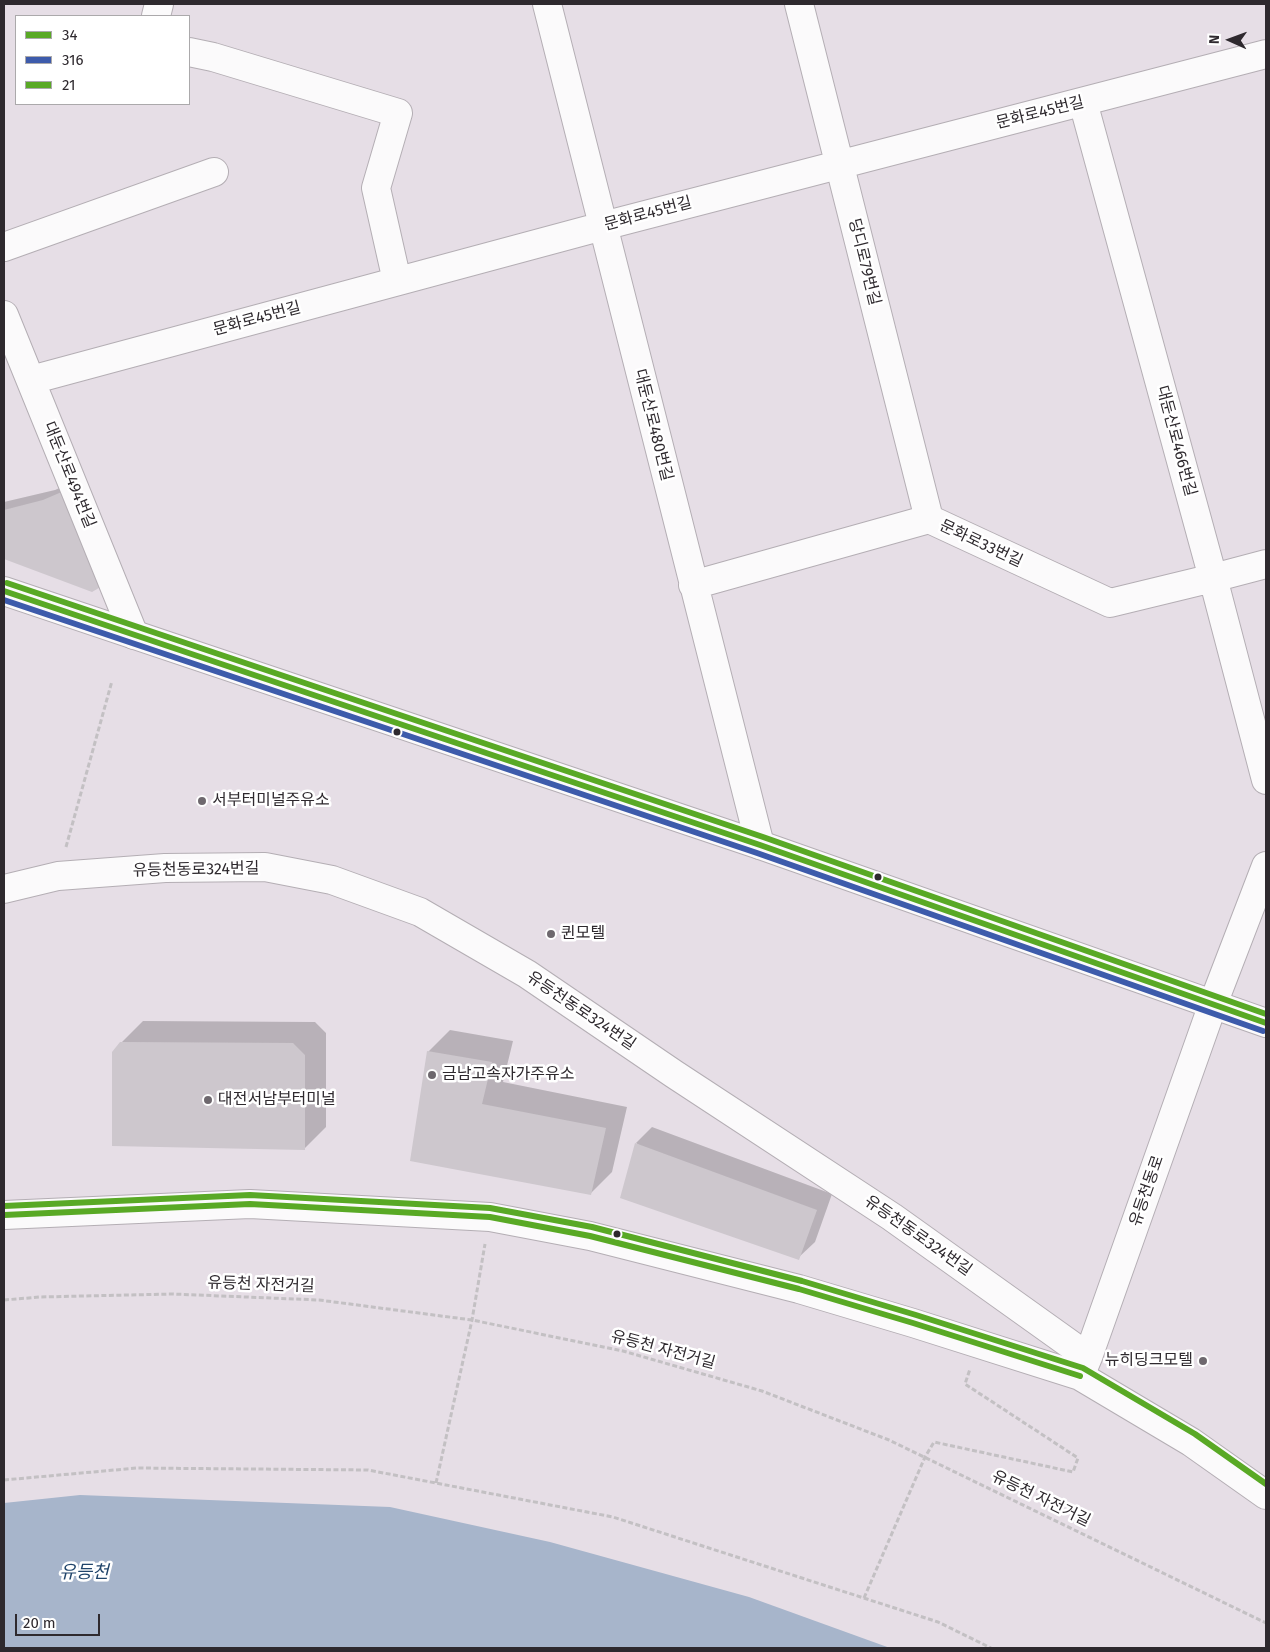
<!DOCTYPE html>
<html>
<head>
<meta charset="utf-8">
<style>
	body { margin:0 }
	#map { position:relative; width:1270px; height:1652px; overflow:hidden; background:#e6dee6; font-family:"Fira Sans",sans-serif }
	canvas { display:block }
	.frame { position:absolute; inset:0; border:5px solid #2e292e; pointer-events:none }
	.legend { position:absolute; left:15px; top:15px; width:175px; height:90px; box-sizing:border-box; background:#fff; border:1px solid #aba9ab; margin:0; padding:6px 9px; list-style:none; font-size:15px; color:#2e292e }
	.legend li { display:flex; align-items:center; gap:10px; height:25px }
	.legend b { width:25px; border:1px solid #aba9ab }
	.north { position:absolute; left:1205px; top:15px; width:50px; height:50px; -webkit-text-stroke:4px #fff; paint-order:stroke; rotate:272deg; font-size:14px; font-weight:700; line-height:20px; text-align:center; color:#2e292e }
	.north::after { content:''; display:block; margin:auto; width:18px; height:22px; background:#2e292e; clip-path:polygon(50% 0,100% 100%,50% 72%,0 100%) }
	.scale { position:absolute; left:15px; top:1614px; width:85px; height:22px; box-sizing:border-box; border:2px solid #2e292e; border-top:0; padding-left:6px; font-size:15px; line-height:18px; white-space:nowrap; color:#2e292e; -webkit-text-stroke:4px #fff; paint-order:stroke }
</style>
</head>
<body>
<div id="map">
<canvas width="1270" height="1652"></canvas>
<div class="frame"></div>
<ul class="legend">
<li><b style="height:6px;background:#59a925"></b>34</li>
<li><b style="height:6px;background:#3d5bab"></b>316</li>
<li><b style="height:6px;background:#59a925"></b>21</li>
</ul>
<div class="north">N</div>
<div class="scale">20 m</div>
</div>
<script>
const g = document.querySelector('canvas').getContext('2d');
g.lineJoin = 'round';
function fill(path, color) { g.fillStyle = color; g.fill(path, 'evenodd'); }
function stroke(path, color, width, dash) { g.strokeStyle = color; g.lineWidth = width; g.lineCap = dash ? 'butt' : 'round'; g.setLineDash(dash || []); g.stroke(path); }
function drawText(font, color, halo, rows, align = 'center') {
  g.font = font + ' "Fira Sans","Noto Sans KR",sans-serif'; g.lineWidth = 5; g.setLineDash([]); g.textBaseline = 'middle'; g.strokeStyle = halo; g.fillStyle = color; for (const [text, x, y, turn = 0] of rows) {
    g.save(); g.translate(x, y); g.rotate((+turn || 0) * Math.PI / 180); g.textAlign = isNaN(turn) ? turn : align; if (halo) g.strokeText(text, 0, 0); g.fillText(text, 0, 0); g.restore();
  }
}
fill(new Path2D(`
	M80,1495L390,1507L550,1542L749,1597L890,1648H4V1503Z`), '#a7b5cb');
fill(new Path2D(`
	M75,481L92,591L4,558V502L55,490Z
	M143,1021L315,1022L326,1033V1127L304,1149L121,1043Z
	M450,1030L513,1041L503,1082L627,1107L612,1172L590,1194L412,1160L428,1052Z
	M652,1127L832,1194L815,1242L798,1258L636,1143Z`), '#0003');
fill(new Path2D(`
	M64,491L104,585L92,592L4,559V510L43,500Z
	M120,1042L293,1043L305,1055V1150L112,1146V1052Z
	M427,1051L492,1062L482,1104L606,1128L591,1195L410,1161Z
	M635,1143L817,1210L799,1260L620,1198Z`), '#cdc7cd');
const minor = new Path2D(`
	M547,4L760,845
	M799,4L929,519
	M156,16L159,4
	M189,52L213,57L398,113L376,188L397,281
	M1083,102L1213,578L1266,780
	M4,247L214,172
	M4,315L134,635
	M31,380L603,226L1266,54
	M693,585L929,519L1110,603L1213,578L1266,564
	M4,889L58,876L165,868L265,867L332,880L420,912L527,974L674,1074L892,1217L1088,1357
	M1081,1374L1088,1357L1213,1004L1266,866`);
const secondary = new Path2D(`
	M4,591L760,845L1266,1023
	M4,1215L250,1204L490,1217L590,1236L799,1289L913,1323L1080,1376L1191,1442L1266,1495`);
stroke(minor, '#b4aeb4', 30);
stroke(secondary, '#b4aeb4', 30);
stroke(new Path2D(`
	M66,847L112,681
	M4,1300L40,1297L173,1294L319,1300L472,1320L623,1351L762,1391L889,1440L1266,1623
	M4,1480L137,1468L368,1470L613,1517L938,1622L991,1648
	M436,1483L472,1320L485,1244
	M864,1598L925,1457L934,1442L1073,1472L1078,1458L965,1384L970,1369`), '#c3c0c3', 3, [5, 2.5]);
stroke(minor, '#fbfafb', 28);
stroke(secondary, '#fbfafb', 28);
stroke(new Path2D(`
	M4,591L760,845L1266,1023
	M4,1215L250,1204L490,1217L590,1236L799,1289L913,1323L1080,1376`), '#59a925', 6);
stroke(new Path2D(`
	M4,600L757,853L1263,1031`), '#3d5bab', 6);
stroke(new Path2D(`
	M7,583L763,837L1266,1014
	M4,1206L250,1195L490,1208L592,1227L802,1281L916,1315L1083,1368L1195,1434L1266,1484`), '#59a925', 6);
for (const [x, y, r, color] of [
	[397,732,4.5,"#2e292e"],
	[202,801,5,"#6e686e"],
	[878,877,4.5,"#2e292e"],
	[551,934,5,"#6e686e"],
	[432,1075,5,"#6e686e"],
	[208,1100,5,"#6e686e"],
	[617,1234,4.5,"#2e292e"],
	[1203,1361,5,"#6e686e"]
]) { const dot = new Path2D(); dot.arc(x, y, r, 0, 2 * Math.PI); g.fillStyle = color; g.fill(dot); stroke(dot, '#fff', 2); }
drawText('16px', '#2e292e', '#fff', [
	["문화로45번길",1040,113,-14],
	["문화로45번길",648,214,-15],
	["당디로79번길",864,262,76],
	["문화로45번길",257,319,-15],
	["대둔산로480번길",653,425,76],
	["대둔산로466번길",1176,441,75],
	["대둔산로494번길",69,475,68],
	["문화로33번길",981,544,25],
	["유등천동로324번길",196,870,-1],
	["유등천동로324번길",581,1011,34],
	["유등천동로",1147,1191,-71],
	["유등천동로324번길",918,1236,35],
	["유등천 자전거길",261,1285,2],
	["유등천 자전거길",663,1350,15],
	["유등천 자전거길",1041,1499,26]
]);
drawText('16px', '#2e292e', '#fff', [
	["서부터미널주유소",212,801],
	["퀸모텔",561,934],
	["금남고속자가주유소",442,1075],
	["대전서남부터미널",218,1100],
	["뉴히딩크모텔",1193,1361,"right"]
], 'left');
drawText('italic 18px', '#21456b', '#fff', [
	["유등천",84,1573]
]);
</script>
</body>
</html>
